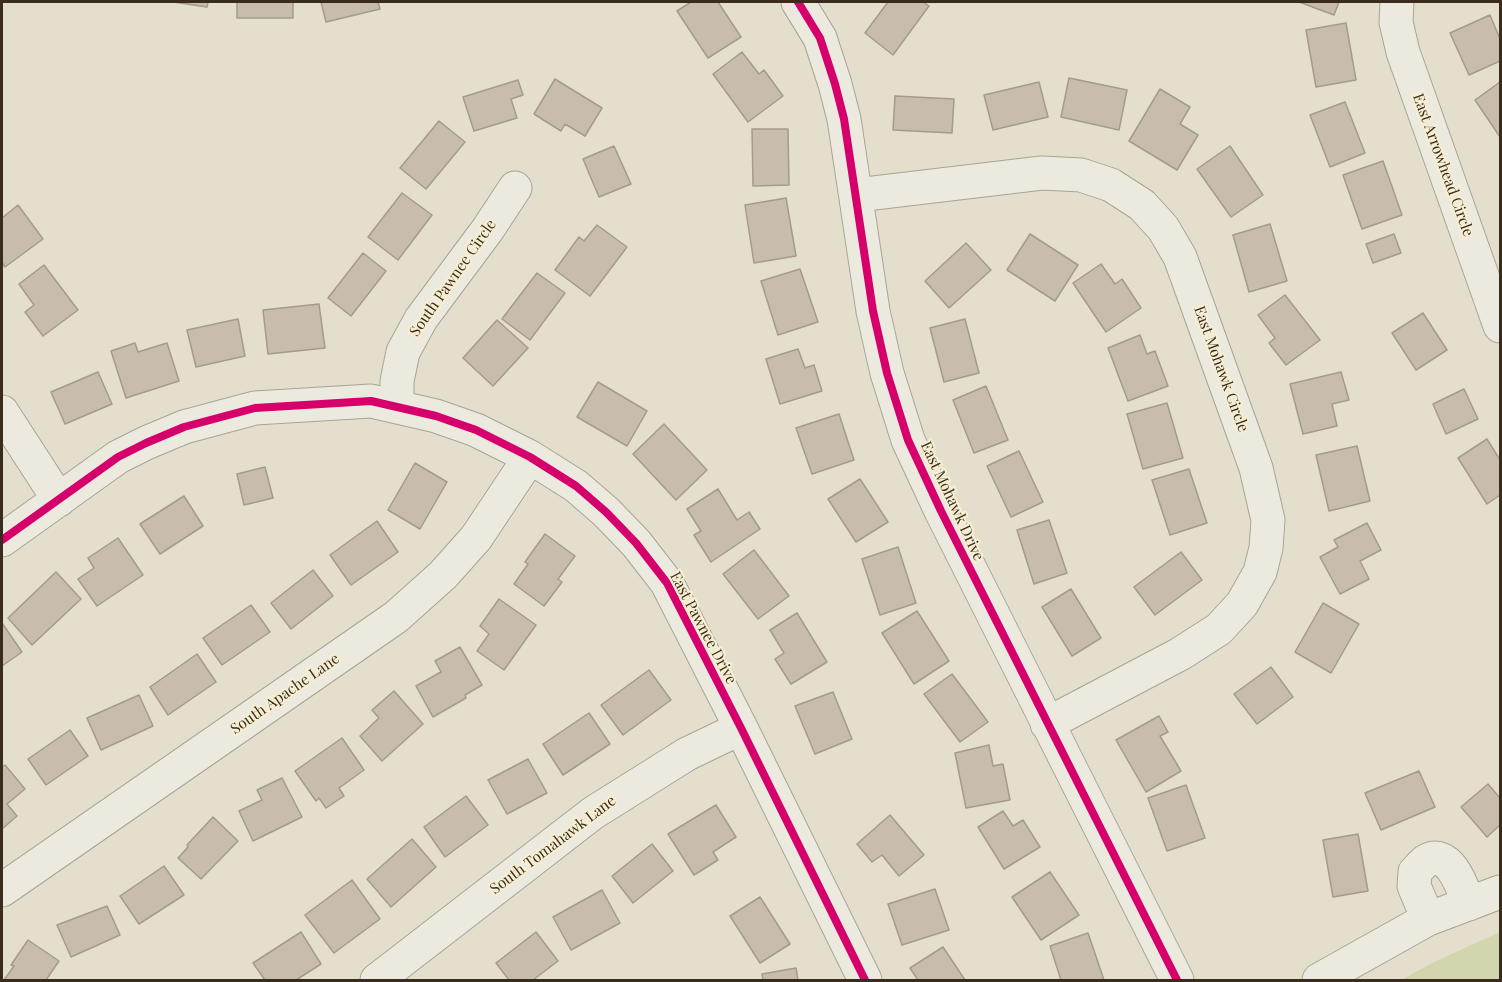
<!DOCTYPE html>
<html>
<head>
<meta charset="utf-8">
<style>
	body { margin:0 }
	#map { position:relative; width:1502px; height:982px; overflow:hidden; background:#e4dfcc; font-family:"Playfair Display",serif }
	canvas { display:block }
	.frame { position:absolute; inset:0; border:3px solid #392c1d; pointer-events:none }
</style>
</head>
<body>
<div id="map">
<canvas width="1502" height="982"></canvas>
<div class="frame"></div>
</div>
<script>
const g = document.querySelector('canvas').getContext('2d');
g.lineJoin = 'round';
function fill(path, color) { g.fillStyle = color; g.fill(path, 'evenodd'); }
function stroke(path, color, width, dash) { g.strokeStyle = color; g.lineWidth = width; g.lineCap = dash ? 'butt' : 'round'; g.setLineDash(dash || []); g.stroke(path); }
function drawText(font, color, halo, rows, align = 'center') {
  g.font = font + ' "Playfair Display",serif'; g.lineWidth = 4.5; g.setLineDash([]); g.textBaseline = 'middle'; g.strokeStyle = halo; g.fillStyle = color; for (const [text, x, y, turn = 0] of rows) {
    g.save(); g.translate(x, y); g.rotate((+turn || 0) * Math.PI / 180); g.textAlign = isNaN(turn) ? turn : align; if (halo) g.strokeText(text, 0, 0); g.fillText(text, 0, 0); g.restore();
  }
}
fill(new Path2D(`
	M1500,932V980H1401L1434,962Z`), '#d2d5ae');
const building = new Path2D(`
	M173,2H208L207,7Z
	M237,2H293V18H237Z
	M321,2H378L380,9L326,22Z
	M691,2H718L741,37L708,58L677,11Z
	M888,2H923L929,6L893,55L865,33Z
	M1299,2H1339L1334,15Z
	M1490,15L1500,39V61L1469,75L1450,33Z
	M1346,23L1356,80L1316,87L1306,30Z
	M742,52L759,74L764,70L783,96L748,122L713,74Z
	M1069,78L1127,90L1119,130L1061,117Z
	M555,79L602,108L585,136L565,124L561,131L534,114Z
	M518,80L523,95L511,99L517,118L474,131L463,97Z
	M1039,82L1048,117L993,130L984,95Z
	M1500,82V137L1475,100Z
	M1160,89L1190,107L1180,124L1198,135L1177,170L1129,141Z
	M895,96L954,99L952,133L893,130Z
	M1345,102L1365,153L1330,167L1310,115Z
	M439,121L465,142L426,189L400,168Z
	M752,129H788L789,185L753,186Z
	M614,146L631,184L599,197L583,159Z
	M1230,146L1263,195L1231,217L1197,169Z
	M1383,161L1402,215L1362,229L1343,175Z
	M402,193L432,215L398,260L368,237Z
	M786,198L796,256L754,263L745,205Z
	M18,205L43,239L5,267L2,262V218Z
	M1270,224L1287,281L1249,292L1233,235Z
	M597,225L627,247L590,296L555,270L579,237L584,241Z
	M1030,234L1078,265L1055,301L1007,270Z
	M1394,234L1401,253L1373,263L1366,244Z
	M966,243L991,270L949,308L925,281Z
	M363,253L386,271L351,316L328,298Z
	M1101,264L1115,284L1122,279L1141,308L1106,332L1073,283Z
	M44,265L78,310L43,336L25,312L34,305L19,284Z
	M800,269L818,322L778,335L761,281Z
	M537,273L565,293L530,340L502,319Z
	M1285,295L1320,340L1286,365L1269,343L1275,338L1258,315Z
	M319,304L325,348L268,354L263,310Z
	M1423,313L1447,350L1416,370L1392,333Z
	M238,319L245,356L196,367L187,330Z
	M965,319L979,373L944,382L930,328Z
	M497,320L528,348L493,386L463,358Z
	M1140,335L1147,354L1155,351L1168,386L1128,401L1108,348Z
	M135,343L138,352L167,343L179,381L126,398L111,351Z
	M798,349L805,368L814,365L822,391L780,404L766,359Z
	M98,372L112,404L65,424L51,392Z
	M1341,372L1349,400L1332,404L1337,426L1303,434L1290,384Z
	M598,382L647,411L627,446L577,417Z
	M986,386L1008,440L974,453L953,400Z
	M1464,389L1478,419L1446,434L1433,404Z
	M1167,403L1183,458L1143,469L1127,414Z
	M839,414L854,460L812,474L796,428Z
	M664,424L707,470L676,500L633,454Z
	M1487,439L1500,460V495L1487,504L1458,458Z
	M1357,446L1370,501L1329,511L1316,455Z
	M1019,451L1043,502L1011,517L987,466Z
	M415,463L447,482L420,529L388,510Z
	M265,467L273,498L244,505L237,474Z
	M1189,469L1207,523L1170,535L1152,480Z
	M860,479L888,522L856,542L828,499Z
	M718,489L737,520L749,512L760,529L711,562L694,535L701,531L687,509Z
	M184,496L203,526L160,554L140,524Z
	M1049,520L1067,573L1034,584L1017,530Z
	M377,521L398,552L351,585L330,555Z
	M1367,523L1381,550L1360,561L1369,579L1340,594L1320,557L1338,547L1334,540Z
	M545,534L575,556L558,579L562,582L544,606L514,584L528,564L525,562Z
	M118,538L143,575L97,606L78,579L94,568L88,558Z
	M898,547L916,603L880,615L862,559Z
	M754,550L789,596L758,619L723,574Z
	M1181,552L1202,580L1155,615L1134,587Z
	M313,570L333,596L291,629L271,603Z
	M56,572L81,599L32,645L8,618Z
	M1071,589L1101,638L1072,656L1042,607Z
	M499,599L536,625L504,670L477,651L489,634L480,626Z
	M1323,603L1359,624L1331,673L1295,652Z
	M251,605L270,632L222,665L203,638Z
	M917,611L949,661L914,684L882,633Z
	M797,613L827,662L791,684L775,659L784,653L770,630Z
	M2,623L22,652L2,666Z
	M460,647L482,685L465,695L466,698L433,717L416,686L441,672L435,661Z
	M197,654L216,682L168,715L150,687Z
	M1271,667L1293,697L1257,724L1234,694Z
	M649,670L671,700L623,735L601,705Z
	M952,674L988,722L960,742L924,694Z
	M394,691L423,724L382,761L360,736L379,718L372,710Z
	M833,692L852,739L815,754L795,706Z
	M139,695L153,726L101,750L87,718Z
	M589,713L610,744L563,775L543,744Z
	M1159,716L1168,732L1160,736L1181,771L1146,792L1116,740Z
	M70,730L88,756L46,785L28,759Z
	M342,738L364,770L339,788L344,796L326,808L319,798L316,801L295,771Z
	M989,745L993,766L1003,764L1010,800L966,808L955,753Z
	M528,759L547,793L507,814L488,780Z
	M5,765L25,789L7,804L17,816L2,829V767Z
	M1419,771L1435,807L1381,830L1365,793Z
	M282,778L302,817L253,841L239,811L262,800L257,790Z
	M1488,784L1500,798V825L1487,837L1461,807Z
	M1186,785L1205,838L1167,851L1148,798Z
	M466,796L488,825L445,857L424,827Z
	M716,805L736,837L713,852L718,860L694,875L668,834Z
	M1003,811L1013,826L1023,820L1040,847L1004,869L978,827Z
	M890,815L924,855L899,876L882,855L872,862L857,844Z
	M213,817L238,841L201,879L178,858L188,847L187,845Z
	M1358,834L1368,891L1333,897L1323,840Z
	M412,839L436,867L391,907L367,879Z
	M652,844L673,871L633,903L612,876Z
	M164,866L184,895L139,924L120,896Z
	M1050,872L1079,915L1041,940L1012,897Z
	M352,880L380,919L334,953L305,915Z
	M935,889L949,930L902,945L888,904Z
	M602,890L620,923L571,950L553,917Z
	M760,897L790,944L760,963L730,916Z
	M107,906L120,935L71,957L57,925Z
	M301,932L321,964L296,980H265L253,963Z
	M536,932L558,961L533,980H509L496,963Z
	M1088,933L1104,980H1061L1050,946Z
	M28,940L59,961L46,980H4L14,966L11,965Z
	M943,947L965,980H918L910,968Z
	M796,968L798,980H763L762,974Z`);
fill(building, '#c8bdad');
stroke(building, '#a59a8b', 1.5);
const minor = new Path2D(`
	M798,2L820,38L835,84L844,119L873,311L887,373L908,440L941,511L1177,980
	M1397,2L1396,22L1403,52L1500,326
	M857,195L1042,173L1081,175L1111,185L1142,205L1163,228L1180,257L1256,468L1268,520L1266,548L1260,572L1242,604L1219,629L1180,654L1047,724
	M397,407V381L403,352L421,319L488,229L515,188
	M2,412L59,500
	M2,540L118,457L146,443L184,427L255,408L371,401L436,416L476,430L530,457L576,486L606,512L636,543L667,583L741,728L865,980
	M2,890L396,617L443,575L476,538L530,457
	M1428,919L1414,886L1415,872C1418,869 1422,864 1426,861C1450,847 1463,889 1469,904
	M377,980L593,813L687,754L741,728
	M1319,980L1428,919L1500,892`);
stroke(minor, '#a9a396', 35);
stroke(minor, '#ece9de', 33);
stroke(new Path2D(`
	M798,2L820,38L835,84L844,119L873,311L887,373L908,440L941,511L1177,980
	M2,540L118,457L146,443L184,427L255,408L371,401L436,416L476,430L530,457L576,486L606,512L636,543L667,583L741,728L865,980`), '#d6006c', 8);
drawText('15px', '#392c1d', '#f6eed2', [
	["East Arrowhead Circle",1443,165,70],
	["South Pawnee Circle",453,278,-55],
	["East Mohawk Circle",1221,369,70],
	["East Mohawk Drive",952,501,65],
	["East Pawnee Drive",703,628,62],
	["South Apache Lane",285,694,-35],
	["South Tomahawk Lane",553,845,-37]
]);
</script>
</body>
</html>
